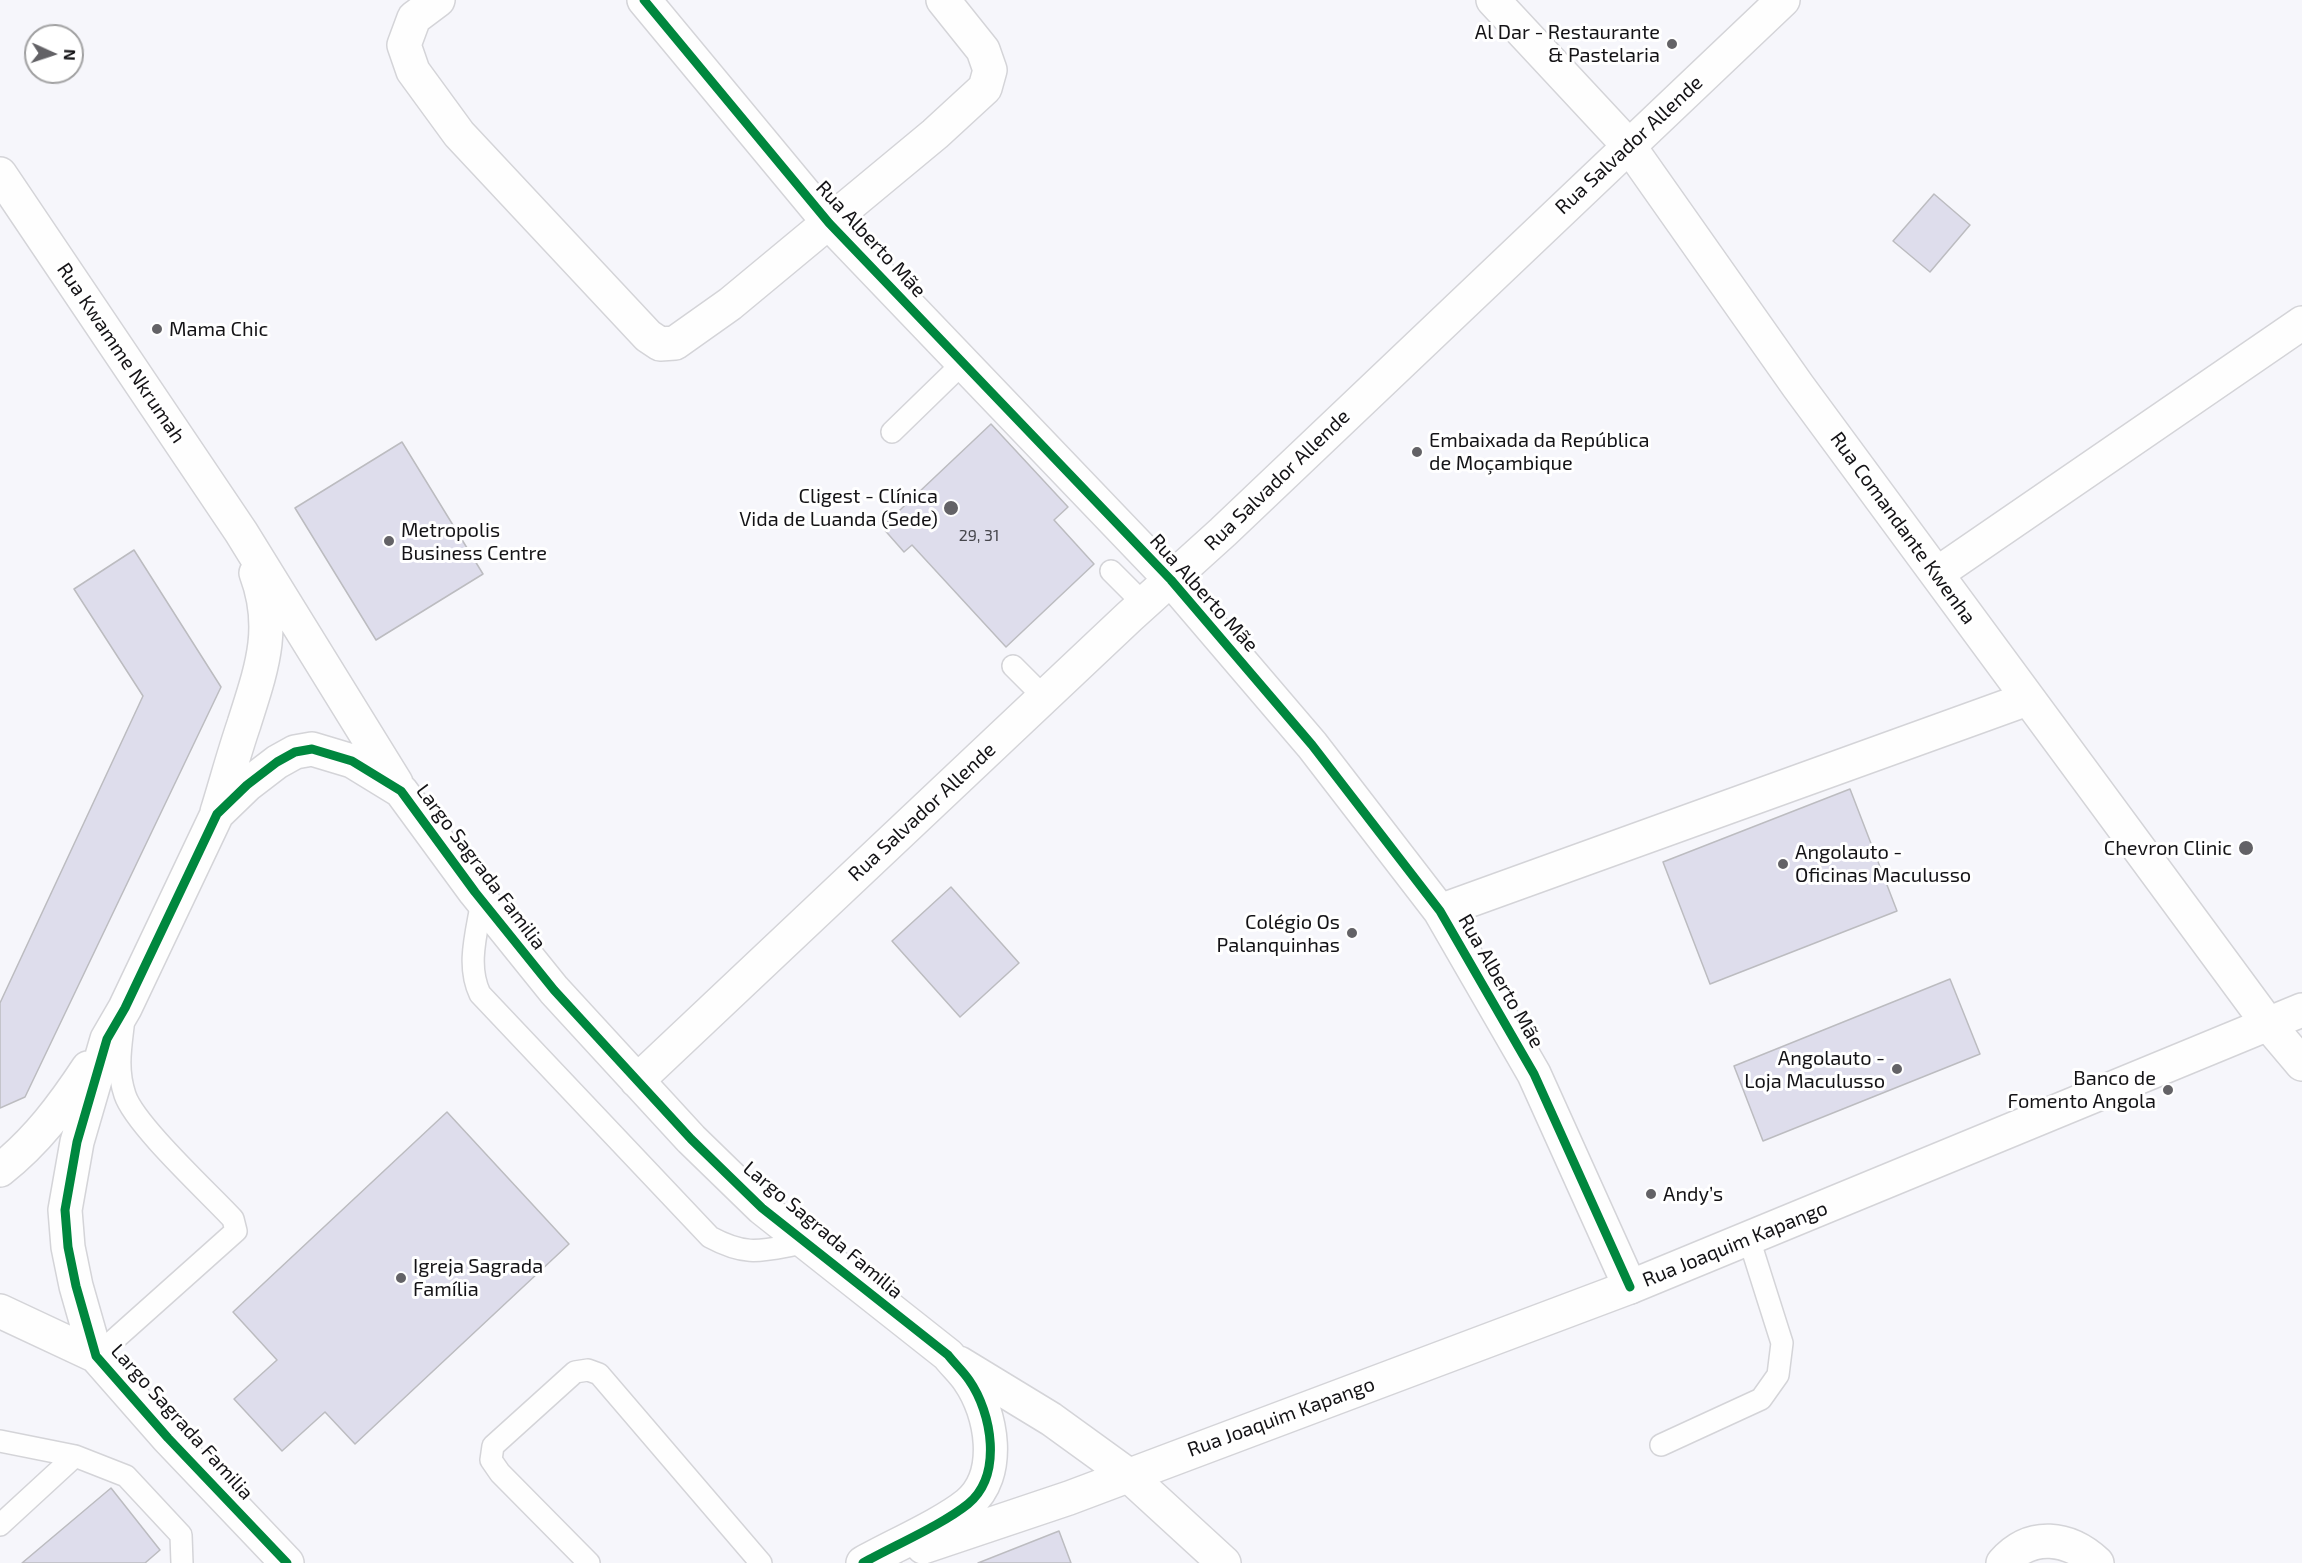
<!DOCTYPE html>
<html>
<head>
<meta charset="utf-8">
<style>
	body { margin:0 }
	#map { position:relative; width:2302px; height:1563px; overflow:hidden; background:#f6f6fb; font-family:"Exo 2",sans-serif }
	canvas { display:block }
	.north { position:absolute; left:24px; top:24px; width:60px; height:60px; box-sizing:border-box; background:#fff; border:2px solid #a1a1a2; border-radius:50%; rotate:93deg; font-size:16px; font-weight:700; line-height:24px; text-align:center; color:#141316 }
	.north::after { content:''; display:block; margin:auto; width:21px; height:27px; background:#636266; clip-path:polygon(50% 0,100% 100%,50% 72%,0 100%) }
</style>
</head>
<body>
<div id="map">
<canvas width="2302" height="1563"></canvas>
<div class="north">N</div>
</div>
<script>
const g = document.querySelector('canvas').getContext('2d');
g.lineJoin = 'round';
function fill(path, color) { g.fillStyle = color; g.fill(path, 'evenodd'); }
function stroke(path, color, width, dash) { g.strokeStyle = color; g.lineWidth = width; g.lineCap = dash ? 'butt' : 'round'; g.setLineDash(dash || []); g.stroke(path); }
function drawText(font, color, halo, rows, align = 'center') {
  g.font = font + ' "Exo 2",sans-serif'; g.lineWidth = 6; g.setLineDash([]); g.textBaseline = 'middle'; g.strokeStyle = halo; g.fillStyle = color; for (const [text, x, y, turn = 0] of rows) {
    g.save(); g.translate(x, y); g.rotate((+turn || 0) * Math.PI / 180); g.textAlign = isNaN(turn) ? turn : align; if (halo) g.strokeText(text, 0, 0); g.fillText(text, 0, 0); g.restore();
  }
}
const building = new Path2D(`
	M1934,194L1970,225L1930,272L1893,241Z
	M991,424L1068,507L1054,520L1094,564L1006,647L912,545L904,552L882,527Z
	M402,442L483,574L376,640L295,508Z
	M134,550L221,687L25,1097L0,1108V1003L143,696L74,589Z
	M1850,789L1897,911L1710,984L1663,862Z
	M951,887L1019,963L960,1017L892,941Z
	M1950,979L1980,1054L1763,1141L1734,1066Z
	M447,1112L569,1244L355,1444L325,1412L282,1451L234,1399L277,1360L233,1312Z
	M111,1488L160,1550L145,1563H22Z
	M1059,1531L1071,1563H978Z`);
fill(building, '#deddec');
stroke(building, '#bcbcc0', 1.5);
const lane = new Path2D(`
	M892,432L963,363
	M1111,571L1144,604
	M1013,666L1044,697
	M482,900C477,932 466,965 480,994L710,1237C749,1258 763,1250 804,1243
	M96,1356L236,1231L233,1219C209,1193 135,1125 125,1095C117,1071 120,1051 123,1027
	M0,1441L75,1456
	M1661,1445L1761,1399L1778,1375L1782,1343L1749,1239
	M0,1525L75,1456L126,1476L181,1535L182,1563
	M589,1563L500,1473L491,1460L493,1446L575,1372L588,1370L599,1374L761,1563`);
const street = new Path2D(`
	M438,0L414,18L404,45L413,71L459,134L648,336L660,344L675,343L730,304L935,134L985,88L990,70L983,50L943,0
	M644,0L829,223L1171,580L1312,745L1440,911L1534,1074L1630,1287
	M1493,0L1629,146L1798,386L2269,1025L2302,1064
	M1938,573L2302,323
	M1440,911L2027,699
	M2003,1563C2031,1531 2069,1537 2097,1563`);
const secondary = new Path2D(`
	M0,174L241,532L396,783
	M217,812C226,783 234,753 244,724C261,670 277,629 256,573
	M637,1081L1129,617L1223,532L1783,0
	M0,1170C36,1142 63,1106 88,1068
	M0,1311L96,1356
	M959,1363L1051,1419L1127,1474L1224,1563
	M923,1547L1069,1498L1630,1287L2302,1010
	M287,1563L168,1438L96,1356L76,1286L68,1247L65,1210L77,1142L107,1039L125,1008L217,814L247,785L277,762L295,752L312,749L352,761L401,791L475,892L554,990L691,1139L762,1208L948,1355C955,1364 963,1371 969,1380C992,1413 1003,1475 968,1504C942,1525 893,1546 863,1563`);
stroke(lane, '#d4d4d8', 24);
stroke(street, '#d4d4d8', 36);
stroke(secondary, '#d4d4d8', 36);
stroke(lane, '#fefefe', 21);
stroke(street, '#fefefe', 33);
stroke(secondary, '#fefefe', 33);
stroke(new Path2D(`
	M644,0L829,223L1171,580L1312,745L1440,911L1534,1074L1630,1287
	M287,1563L168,1438L96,1356L76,1286L68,1247L65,1210L77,1142L107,1039L125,1008L217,814L247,785L277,762L295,752L312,749L352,761L401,791L475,892L554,990L691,1139L762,1208L948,1355C955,1364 963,1371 969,1380C992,1413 1003,1475 968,1504C942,1525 893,1546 863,1563`), '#00873e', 9);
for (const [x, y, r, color] of [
	[1672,44,6,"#636266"],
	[157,329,6,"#636266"],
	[1417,452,6,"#636266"],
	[951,508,8,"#636266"],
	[389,541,6,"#636266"],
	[2246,848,8,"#636266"],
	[1783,864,6,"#636266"],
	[1352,933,6,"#636266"],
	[1897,1069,6,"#636266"],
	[2168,1090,6,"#636266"],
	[1651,1194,6,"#636266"],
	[401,1278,6,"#636266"]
]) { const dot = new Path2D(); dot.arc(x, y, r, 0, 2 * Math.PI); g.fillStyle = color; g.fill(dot); stroke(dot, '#fff', 2); }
drawText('16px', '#46464c', null, [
	["29, 31",979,536]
]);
drawText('20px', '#141316', '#fff', [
	["Al Dar - Restaurante",1660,32],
	["& Pastelaria",1660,55],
	["Mama Chic",169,329,"left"],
	["Embaixada da República",1429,440,"left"],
	["de Moçambique",1429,463,"left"],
	["Cligest - Clínica",938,496],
	["Vida de Luanda (Sede)",938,519],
	["Metropolis",401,530,"left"],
	["Business Centre",401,553,"left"],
	["Chevron Clinic",2232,848],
	["Angolauto -",1795,852,"left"],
	["Oficinas Maculusso",1795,875,"left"],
	["Colégio Os",1340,922],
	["Palanquinhas",1340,945],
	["Angolauto -",1885,1058],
	["Loja Maculusso",1885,1081],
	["Banco de",2156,1078],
	["Fomento Angola",2156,1101],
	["Andy’s",1663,1194,"left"],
	["Igreja Sagrada",413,1266,"left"],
	["Família",413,1289,"left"]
], 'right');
drawText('20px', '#141316', '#fff', [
	["Rua Salvador Allende",1629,145,-43],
	["Rua Alberto Mãe",871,239,47],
	["Rua Kwamme Nkrumah",121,353,56],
	["Rua Salvador Allende",1277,480,-44],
	["Rua Comandante Kwenha",1903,528,54],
	["Rua Alberto Mãe",1204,593,48],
	["Rua Salvador Allende",922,812,-43],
	["Largo Sagrada Familia",481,867,53],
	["Rua Alberto Mãe",1501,981,60],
	["Largo Sagrada Familia",823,1230,40],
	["Rua Joaquim Kapango",1735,1244,-22],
	["Rua Joaquim Kapango",1281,1417,-20],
	["Largo Sagrada Familia",182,1422,48]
]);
</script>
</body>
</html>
